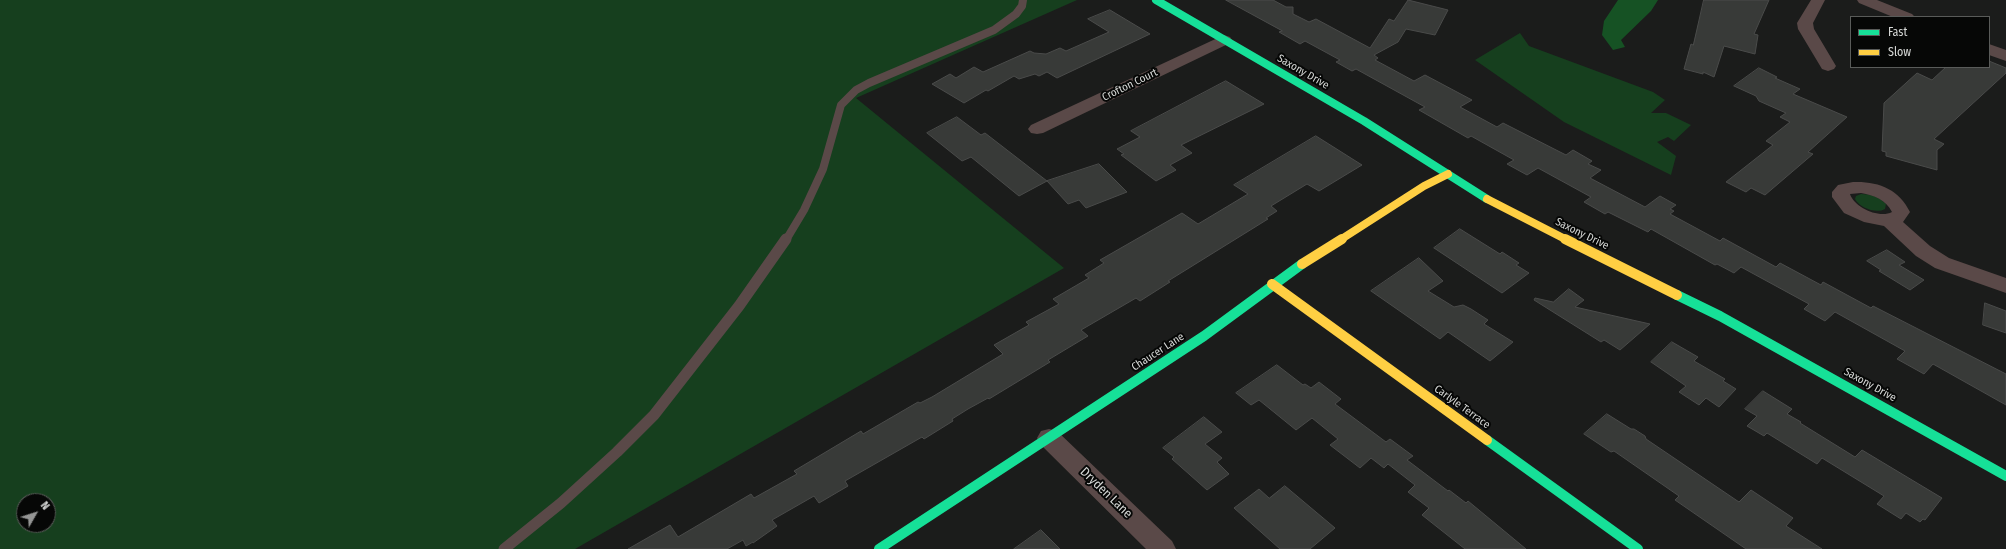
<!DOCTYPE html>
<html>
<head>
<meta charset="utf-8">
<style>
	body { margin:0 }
	#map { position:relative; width:2006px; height:549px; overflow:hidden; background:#1b1c1b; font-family:"Fira Sans Condensed",sans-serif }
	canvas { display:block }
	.legend { position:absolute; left:1850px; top:16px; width:140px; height:52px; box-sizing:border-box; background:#060706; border:1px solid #595b59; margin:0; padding:5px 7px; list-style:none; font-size:12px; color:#d6d8d6 }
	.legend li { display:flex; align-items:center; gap:8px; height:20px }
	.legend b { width:20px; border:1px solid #595b59 }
	.north { position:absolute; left:16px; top:493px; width:40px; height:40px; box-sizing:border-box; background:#060706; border:1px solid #595b59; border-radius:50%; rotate:51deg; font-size:11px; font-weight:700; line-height:16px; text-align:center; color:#d6d8d6 }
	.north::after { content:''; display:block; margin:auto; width:14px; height:18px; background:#959695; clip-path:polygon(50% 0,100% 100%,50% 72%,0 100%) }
</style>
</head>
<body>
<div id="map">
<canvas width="2006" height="549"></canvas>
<ul class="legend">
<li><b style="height:5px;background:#16e098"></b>Fast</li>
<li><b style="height:5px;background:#ffcf43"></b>Slow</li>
</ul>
<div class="north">N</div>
</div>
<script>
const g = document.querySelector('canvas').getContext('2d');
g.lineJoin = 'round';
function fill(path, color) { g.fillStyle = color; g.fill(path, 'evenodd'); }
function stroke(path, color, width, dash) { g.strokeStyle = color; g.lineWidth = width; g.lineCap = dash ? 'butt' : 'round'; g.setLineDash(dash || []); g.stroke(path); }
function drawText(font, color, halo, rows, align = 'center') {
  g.font = font + ' "Fira Sans Condensed",sans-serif'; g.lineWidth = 4; g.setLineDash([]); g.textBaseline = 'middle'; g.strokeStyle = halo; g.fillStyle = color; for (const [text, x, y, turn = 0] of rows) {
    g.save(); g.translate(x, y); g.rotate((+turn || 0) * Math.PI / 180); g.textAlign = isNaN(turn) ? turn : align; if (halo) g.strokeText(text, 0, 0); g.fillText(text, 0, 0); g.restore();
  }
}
fill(new Path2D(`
	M0,0H1077L856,98L1064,268L575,549H0ZM24,501H48V525H24Z
	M1520,33L1529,46L1653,92L1665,100L1651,113H1666L1691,125L1674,141L1668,137L1657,142L1676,156L1671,175L1564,122L1475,60Z
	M1861,194C1871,194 1879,197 1886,204L1885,209C1876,214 1860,208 1855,199L1856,196Z`), '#163f1e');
fill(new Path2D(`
	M1618,0H1658L1651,11L1621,40L1625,47L1613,50L1602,35L1604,21Z`), '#165224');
const building = new Path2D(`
	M1226,0H1273L1286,7H1293V14L1309,22L1316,19L1370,48L1389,19L1394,21L1408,0L1448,10L1435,35L1406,29L1398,42L1374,55L1378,58L1375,60L1414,81L1425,75L1472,100L1460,107L1497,127L1503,123L1566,155L1573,150L1592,161L1588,164L1601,170L1590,178L1645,207L1660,196L1676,205L1670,209L1674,211L1670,214L1720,241L1723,238L1776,267L1780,263L1821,285L1823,282L1871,308L1873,306L2006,374V405L1933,364L1924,374L1897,359L1905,351L1835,312L1825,321L1804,309L1809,304L1741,267L1734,273L1717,264L1715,265L1651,229L1648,232L1608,212L1605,214L1584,202L1591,197L1538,168L1527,175L1507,164L1514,160L1471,136L1468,138L1419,110L1425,107L1356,69L1352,71L1336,62L1340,60L1305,41L1300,44L1279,32L1282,31Z
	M1704,0H1769L1754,34L1758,35L1755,54L1724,46L1714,77L1703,72V74L1684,69L1691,44L1693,45Z
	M1110,10L1150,34L1057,78L1047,72L1039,76L1035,74L1019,79L1014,76L988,91L986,90L964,103L932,84L950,74L956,78L974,67L983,72L1030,51L1034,53L1046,54L1060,48L1066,51L1109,32L1088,19Z
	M1989,61L2006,68V73L1934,139L1944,144L1937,150V170L1886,156V152L1882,151L1884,103L1917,73L1932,80L1946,67H1989Z
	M1759,68L1777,77L1775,78L1800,89L1793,94L1847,117L1808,152L1813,154L1765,195L1751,188L1746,192L1726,182L1773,145L1766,141L1790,122L1780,117L1786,113L1759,101L1756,96L1734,86Z
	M1226,81L1264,104L1181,145L1192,153L1170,165L1176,170L1156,181L1121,155L1124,154L1117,149L1140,137L1131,131Z
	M957,117L981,135L985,133L1047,181L1019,196L971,157L962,161L927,133Z
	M1316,136L1362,165L1319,191L1307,184L1271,206L1277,211L1266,218L1268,219L1168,281L1170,282L1140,301L1136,298L1081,330L1088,336L1048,360L1050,362L989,399L988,398L968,409L952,419L953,421L924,439L922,437L845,481L848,486L819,503L814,496L772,520L777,526L753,543V542L746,546L743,540L727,549H628L670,525L678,537L751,494L754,498L797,474L794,471L861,431L863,434L918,402L920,403L932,397L1003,354L994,345L1029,325L1026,322L1059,304L1053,299L1089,278L1085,275L1104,263L1100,260L1182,213L1198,224L1248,194L1234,185Z
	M1099,164L1127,192L1086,208L1079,200L1068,204L1047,181Z
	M1460,229L1500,254L1502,252L1519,263L1516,265L1529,273L1502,293L1434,248Z
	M1887,250L1905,262L1899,265L1924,280L1910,290L1879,271L1881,270L1867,261Z
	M1419,258L1443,281L1428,291L1454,307L1463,305L1471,309L1488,320L1484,324L1513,342L1490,361L1448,332L1440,339L1371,291Z
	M1569,289L1584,300L1575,307L1650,324L1620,350L1604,340L1601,342L1534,300L1535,298L1553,302Z
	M1985,303L2006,311V333L1983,325Z
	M1672,342L1698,357L1694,361L1725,379L1723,381L1736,389L1719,407L1706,398L1699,405L1679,392L1686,386L1651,362Z
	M1277,365L1303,385L1305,384L1311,388L1319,382L1341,399L1335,404L1386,442L1390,439L1413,456L1407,460L1448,491L1449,490L1466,503L1468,501L1526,549H1465L1422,515L1429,508L1408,492L1415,485L1388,464L1384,468L1371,458L1360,468L1330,445L1338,439L1312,418L1296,430L1259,400L1251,405L1236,393Z
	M1763,391L1792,409L1787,414L1801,422L1800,423L1855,457L1862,450L1942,498L1925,520L1923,519L1920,522L1906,513L1901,519L1877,504L1884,496L1822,458L1817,464L1767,433L1764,436L1747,426L1757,416L1745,409Z
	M1607,414L1631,429H1634L1645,436L1646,439L1739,502L1751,490L1793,518L1786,526L1822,549H1746L1675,500L1679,496L1614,451L1611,452L1584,434Z
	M1204,417L1222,432L1205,444L1222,458L1217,462L1229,474L1207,490L1172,459L1174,457L1163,448Z
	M1285,486L1335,528L1310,549H1280L1234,508L1259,489L1269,498Z
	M1041,530L1060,549H1014Z`);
fill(building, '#383a38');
stroke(building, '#4a4b4a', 1);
stroke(new Path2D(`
	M786,240L804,210L823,169L841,105L856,90L869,83L994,30L1016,14L1022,6L1023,0`), '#5a4948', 8);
stroke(new Path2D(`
	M504,549L561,503L617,452L654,415L739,306L786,239`), '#5a4948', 11);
fill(new Path2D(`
	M1811,0H1825L1813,23L1814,29L1836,66L1834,69L1828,71L1822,69L1798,29L1797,23Z
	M1857,0H1877L1912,14L1915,17H1893L1859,3Z
	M1224,35L1230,37L1232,40L1230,43L1043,133L1037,134L1031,133L1028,129L1031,125Z
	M1989,44L2006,50V61L1989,55Z
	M1853,182C1878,181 1899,189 1910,212L1903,222L1930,246L1949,258L2006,278V293L1935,268L1916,256L1884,226L1864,222L1844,213L1832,197V192L1838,185ZM1861,193C1874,195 1886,200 1892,212C1879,219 1854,207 1850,194Z
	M1049,429L1057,431L1172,541L1176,549H1146L1041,445L1037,438L1041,431Z`), '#5a4948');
stroke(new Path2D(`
	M1156,0L1364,121L1487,199`), '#16e098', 8);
stroke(new Path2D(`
	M1677,295L1720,316L2006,476
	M1487,440L1638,549
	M879,549L1204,336L1302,264`), '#16e098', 10);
stroke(new Path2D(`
	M1487,199L1567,240
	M1340,240L1424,186L1448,174`), '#ffcf43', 8);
stroke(new Path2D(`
	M1565,239L1677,295
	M1302,264L1342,239
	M1272,284L1487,440`), '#ffcf43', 10);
drawText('11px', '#d6d8d6', '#060706', [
	["Saxony Drive",1303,72,30],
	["Crofton Court",1130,85,-26],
	["Saxony Drive",1582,234,26],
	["Chaucer Lane",1158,352,-33],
	["Saxony Drive",1870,385,29],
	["Carlyle Terrace",1462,407,36]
]);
drawText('13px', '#d6d8d6', '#060706', [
	["Dryden Lane",1106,493,44]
]);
</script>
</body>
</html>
